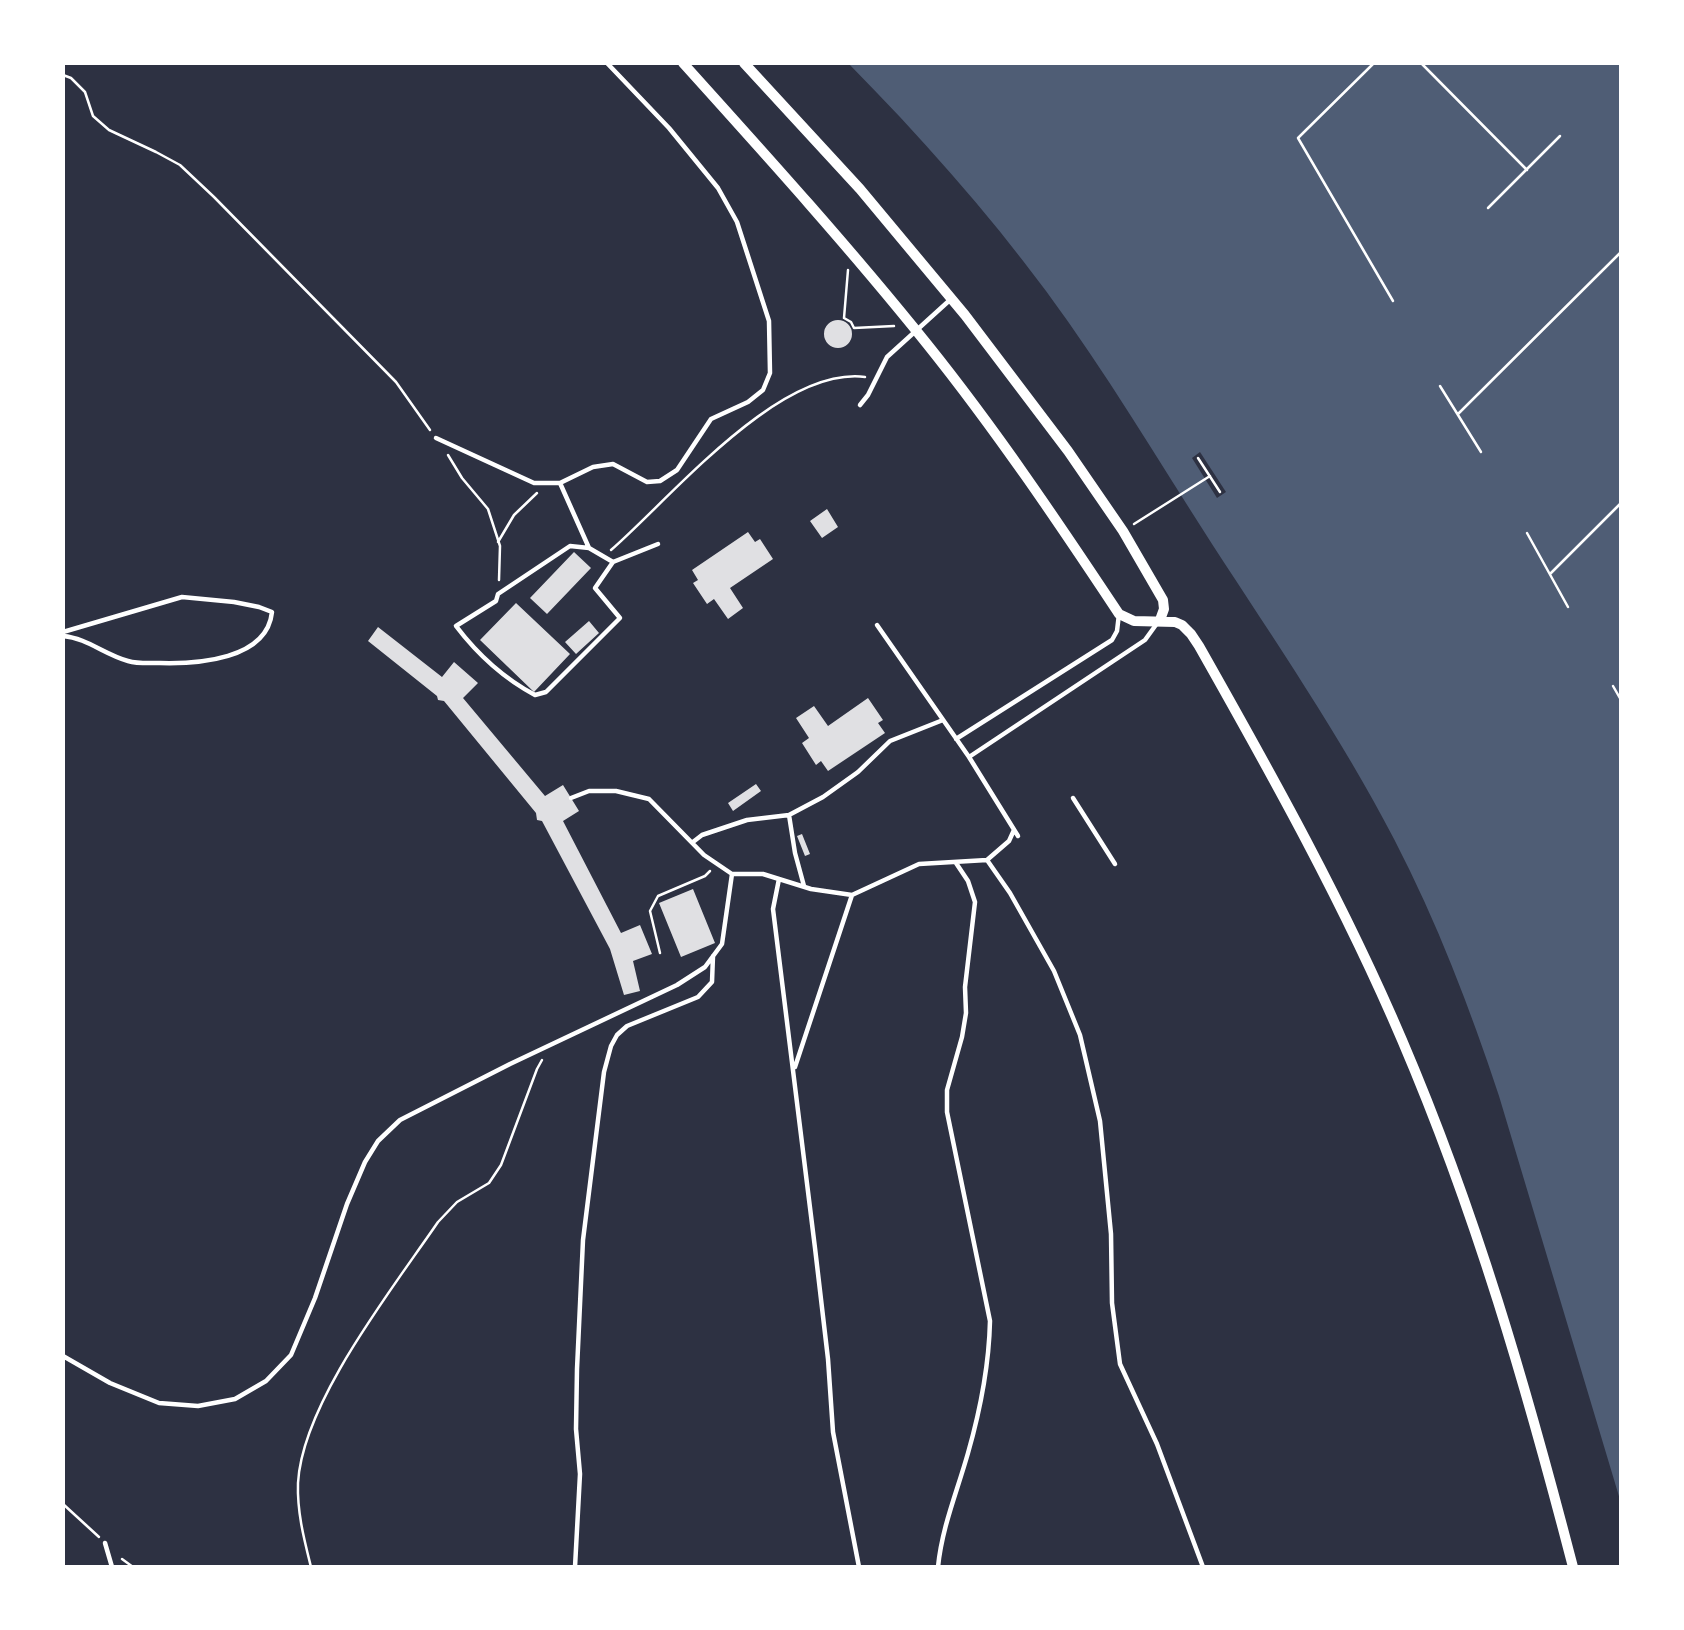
<!DOCTYPE html>
<html>
<head>
<meta charset="utf-8">
<style>
	body { margin:0 }
	#map { position:relative; width:1684px; height:1630px; overflow:hidden; background:#2d3142; font-family:Merriweather,serif }
	canvas { display:block }
	.frame { position:absolute; inset:0; border:65px solid #fff; pointer-events:none }
</style>
</head>
<body>
<div id="map">
<canvas width="1684" height="1630"></canvas>
<div class="frame"></div>
</div>
<script>
const g = document.querySelector('canvas').getContext('2d');
g.lineJoin = 'round';
function fill(path, color) { g.fillStyle = color; g.fill(path, 'evenodd'); }
function stroke(path, color, width, dash) { g.strokeStyle = color; g.lineWidth = width; g.lineCap = dash ? 'butt' : 'round'; g.setLineDash(dash || []); g.stroke(path); }
fill(new Path2D(`
	M848,63H1621V1503L1499,1096C1470,1008 1437,922 1394,839C1341,737 1275,641 1212,544C1158,460 1106,372 1046,291C986,210 919,135 848,63Z`), '#4f5d75');
fill(new Path2D(`
	M1200,452L1226,492L1217,498L1192,458Z`), '#2d3142');
fill(new Path2D(`
	M824 334a14 14 0 1 1 28 0a14 14 0 1 1-28 0Z
	M827,509L838,527L822,538L810,521Z
	M748,532L755,542L760,539L773,559L730,588L743,608L728,619L714,599L707,604L693,583L698,580L692,570Z
	M574,552L591,568L547,614L530,598Z
	M516,603L570,654L534,692L480,640Z
	M589,621L599,633L576,654L565,642Z
	M378,627L442,677L454,662L478,683L463,698L545,796L563,785L579,811L563,821L621,933L640,925L652,954L633,961L640,991L624,995L610,949L542,821L537,820L536,813L444,701L438,700L437,696L368,641Z
	M868,698L883,720L878,723L885,733L828,771L821,761L816,765L802,743L809,738L796,718L814,706L828,726Z
	M756,784L761,791L733,811L728,803Z
	M802,834L810,854L805,856L797,836Z
	M693,889L715,943L681,957L659,903Z`), '#e0e0e3');
stroke(new Path2D(`
	M1374,63L1298,138L1393,301
	M1421,63L1527,170
	M63,75L71,78L85,92L93,116L109,130L156,152L180,165L214,197L396,382L430,430
	M1488,208L1560,136
	M848,270L844,318L851,322L854,328L894,326
	M1440,386L1481,452
	M1458,414L1621,252
	M448,455L462,478L488,509L500,546L499,580
	M1198,458L1220,492
	M1134,524L1210,476
	M1527,533L1568,607
	M498,542L514,515L537,493
	M611,550C671,498 779,366 865,377
	M1550,574L1621,503
	M1613,686L1621,700
	M660,953L650,911L658,896L705,876L710,871
	M63,1504L99,1537
	M122,1559L133,1567
	M311,1567C304,1539 297,1512 298,1483C302,1403 393,1288 438,1222L457,1202L489,1183L501,1165L537,1069L542,1060`), '#fff', 2.5);
stroke(new Path2D(`
	M860,405L868,395L887,357L951,299
	M436,438L534,483H560L593,467L613,464L647,482L660,481L677,470L711,419L748,402L763,390L770,373L769,321L737,222L718,188L669,128L607,63
	M560,483L589,548
	M613,562L589,548L570,546L498,594L496,601L456,626C478,655 503,678 535,695L546,692L620,618L595,588L613,562L658,544
	M877,625L969,757L1018,836
	M63,632L182,597L234,602L259,607L272,612C267,660 197,664 160,663C150,663 138,664 128,661C105,655 87,638 63,636
	M956,739L1112,640L1117,631L1119,614
	M969,757L1145,640L1158,622
	M571,798L589,791H616L649,799L704,855L732,874H763L811,889L852,895L919,864L987,860L1010,893L1054,971L1080,1035L1100,1121L1111,1234L1112,1303L1120,1364L1157,1444L1203,1567
	M1073,798L1115,864
	M789,815L795,853L804,886
	M693,842L702,835L747,820L789,815L823,797L858,772L890,741L943,720
	M987,860L1009,841L1014,830
	M779,879L773,909L815,1248L828,1359L833,1432L859,1567
	M795,1067L852,895
	M63,1356L110,1383L159,1403L198,1406L235,1399L266,1381L291,1355L315,1298L347,1204L365,1162L378,1141L400,1120L510,1064L677,985L705,967L722,944L732,874
	M105,1543L112,1567
	M575,1567L580,1474L576,1429L577,1369L583,1240L604,1072L611,1046L617,1035L627,1026L698,997L712,982L713,956
	M938,1567C942,1527 957,1492 968,1453C980,1411 989,1365 990,1321L947,1112V1090L962,1037L966,1013L965,987L975,902L968,881L956,863`), '#fff', 4.5);
stroke(new Path2D(`
	M683,63C766,155 850,248 927,344C996,430 1058,522 1119,614L1134,621L1175,622L1182,625L1191,634L1199,646C1272,775 1344,904 1402,1040C1476,1213 1526,1386 1573,1567
	M744,63L860,189L965,315L1068,451L1123,531L1163,600L1164,609L1160,620`), '#fff', 10);
</script>
</body>
</html>
